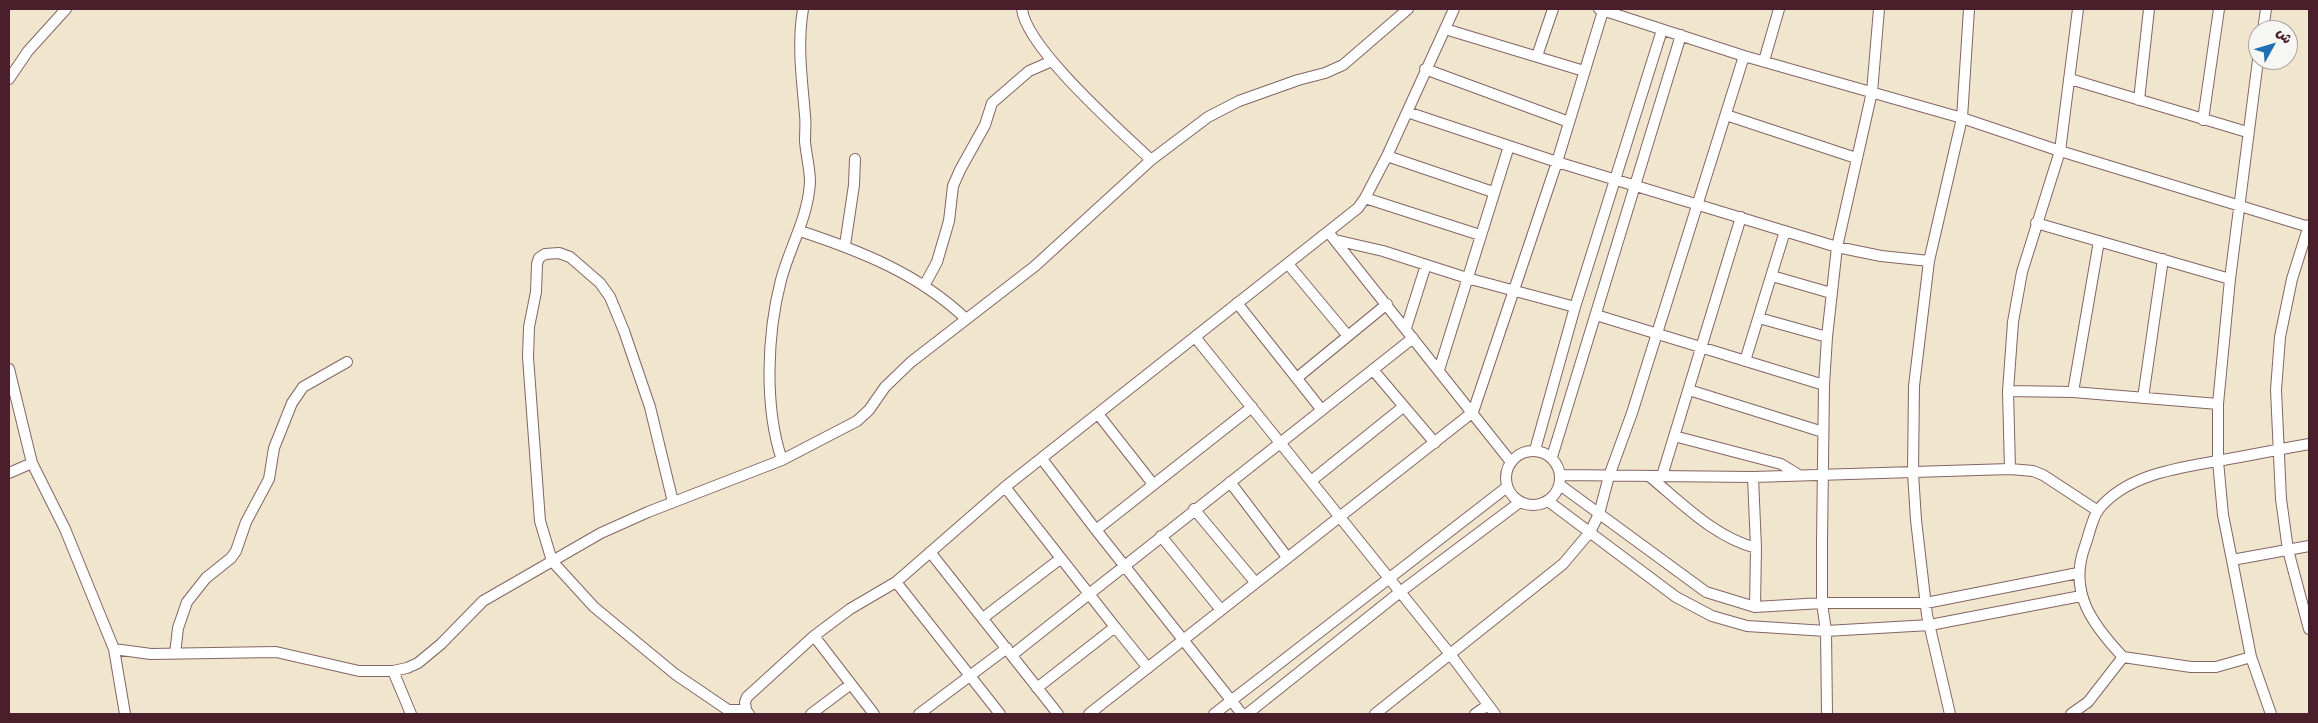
<!DOCTYPE html>
<html>
<head>
<meta charset="utf-8">
<style>
	body { margin:0 }
	#map { position:relative; width:2318px; height:723px; overflow:hidden; background:#f0e6ce; font-family:"Architects Daughter","Playpen Sans Arabic",sans-serif }
	canvas { display:block }
	.frame { position:absolute; inset:0; border:10px solid #4a1f2b; pointer-events:none }
	.north { position:absolute; left:2248px; top:20px; width:50px; height:50px; box-sizing:border-box; background:#f6f6f2; border:1px solid #b1a0a2; border-radius:50%; rotate:51deg; font-size:14px; font-weight:700; line-height:20px; text-align:center; color:#4a1f2b }
	.north::after { content:''; display:block; margin:auto; width:18px; height:22px; background:#1f6fb2; clip-path:polygon(50% 0,100% 100%,50% 72%,0 100%) }
</style>
</head>
<body>
<div id="map">
<canvas width="2318" height="723"></canvas>
<div class="frame"></div>
<div class="north">ش</div>
</div>
<script>
const g = document.querySelector('canvas').getContext('2d');
g.lineJoin = 'round';
function stroke(path, color, width, dash) { g.strokeStyle = color; g.lineWidth = width; g.lineCap = dash ? 'butt' : 'round'; g.setLineDash(dash || []); g.stroke(path); }
const minor = new Path2D(`
	M1022,9C1026,48 1121,131 1151,160
	M1599,9L1744,56L1962,118L2060,151L2309,227
	M1445,29L1584,71
	M2263,30L2266,9
	M1537,56L1553,9
	M1764,61L1779,9
	M1425,69L1569,122
	M9,79L28,51L66,9
	M2070,79L2247,132
	M2139,100L2149,9
	M1407,112L1557,162L1837,247L1881,256L1929,261
	M1726,115L1856,158
	M2203,120L2219,9
	M1387,156L1493,192
	M1365,198L1480,235
	M2036,223L2230,279
	M2309,225L2292,279L2280,337L2276,390L2281,499L2288,550L2309,629
	M800,231C861,251 919,274 966,319
	M1329,233L1511,462
	M1335,240L1383,251L1467,278L1575,307
	M845,245L854,185L855,159
	M1288,264L1348,336
	M1772,276L1831,293
	M924,286L937,262L949,221L953,186L960,170L985,125L992,103L1029,71L1052,61
	M1237,303L1321,409
	M1596,315L1824,385
	M1759,318L1827,337
	M1406,328L1426,265
	M1195,337L1450,654L1495,714
	M1745,361L1785,231
	M9,369L32,463L65,529L114,649L151,654L276,652L359,671H393L407,668L418,663L441,644L483,601L601,533L648,512L782,460L857,421L869,410L885,387L911,362L1035,266L1151,160L1208,117L1239,101L1298,80L1325,73L1343,65L1408,9
	M1373,370L1435,443
	M1439,370L1509,146
	M1298,377L1387,304
	M1689,390L1823,432
	M2008,391L2073,392L2218,404
	M2073,392L2099,241
	M2143,398L2163,259
	M1098,414L1153,484
	M1674,436L1781,464L1799,475
	M1535,450L1575,307L1662,30
	M1506 478a27 27 0 1 1 54 0a27 27 0 1 1-54 0Z
	M1552,457L1681,35
	M1042,459L1096,530L1242,714
	M782,460C764,407 767,334 781,280C790,246 808,218 810,182C810,168 806,155 805,141C805,132 806,123 805,115C802,79 797,45 803,9
	M2010,469L2033,471L2043,475L2098,511
	M9,473L32,463
	M1561,475L1753,477L2010,469L2008,391L2013,322L2022,272L2060,151L2078,9
	M1649,476C1682,503 1714,537 1756,548
	M1662,476L1741,217
	M1753,477L1756,548L1755,607
	M1311,481L1403,407
	M1230,482L1287,557
	M1560,485L1706,592L1755,607L1822,603H1926L2078,573
	M1005,487L1115,627L1037,688
	M1548,501L1676,597L1712,616L1747,626L1826,631L1930,625L2081,596
	M673,502L650,407L624,331L610,297L600,283L570,257L559,253L545,254L539,258L537,264L536,292L529,327L528,357L540,521L552,561L594,607L675,674L728,710H746L749,714
	M1194,509L1255,582
	M1096,530L1252,407
	M1161,536L1221,610
	M930,552L1058,714
	M2232,560L2223,515L2218,461V404L2230,279L2258,60
	M896,582L1000,714
	M983,618L1060,559
	M1115,627L1148,668
	M814,636L874,714
	M114,649L125,714
	M175,654L178,628L187,602L206,578L231,558L236,551L246,522L269,479L274,448L292,403L303,387L347,362
	M1012,655L1413,338
	M2123,657C2092,624 2068,592 2085,546C2089,535 2092,519 2098,510C2128,473 2180,468 2223,460C2252,455 2280,449 2309,444
	M2251,657L2232,560L2309,546
	M393,671L411,714
	M746,710L745,702L747,697L814,636L850,609L896,582L1005,487L1358,208L1365,198L1387,156L1454,9
	M811,714L851,684
	M919,714L1007,648
	M1089,714L1473,412L1557,162L1603,11
	M1214,714L1507,487
	M1247,714L1400,592L1520,502
	M1375,714L1563,564L1590,532L1599,514L1609,476L1632,413L1744,56
	M1475,714L1488,705
	M1827,714L1826,631L1822,603V542L1824,385L1827,337L1837,247L1872,92L1879,9
	M1950,714L1927,615L1916,520L1913,473L1914,386L1929,261L1962,118L1969,9
	M2071,714L2088,702L2123,657L2191,667H2216L2251,657L2271,714`);
stroke(minor, '#846564', 12);
stroke(minor, '#fff', 10);
</script>
</body>
</html>
